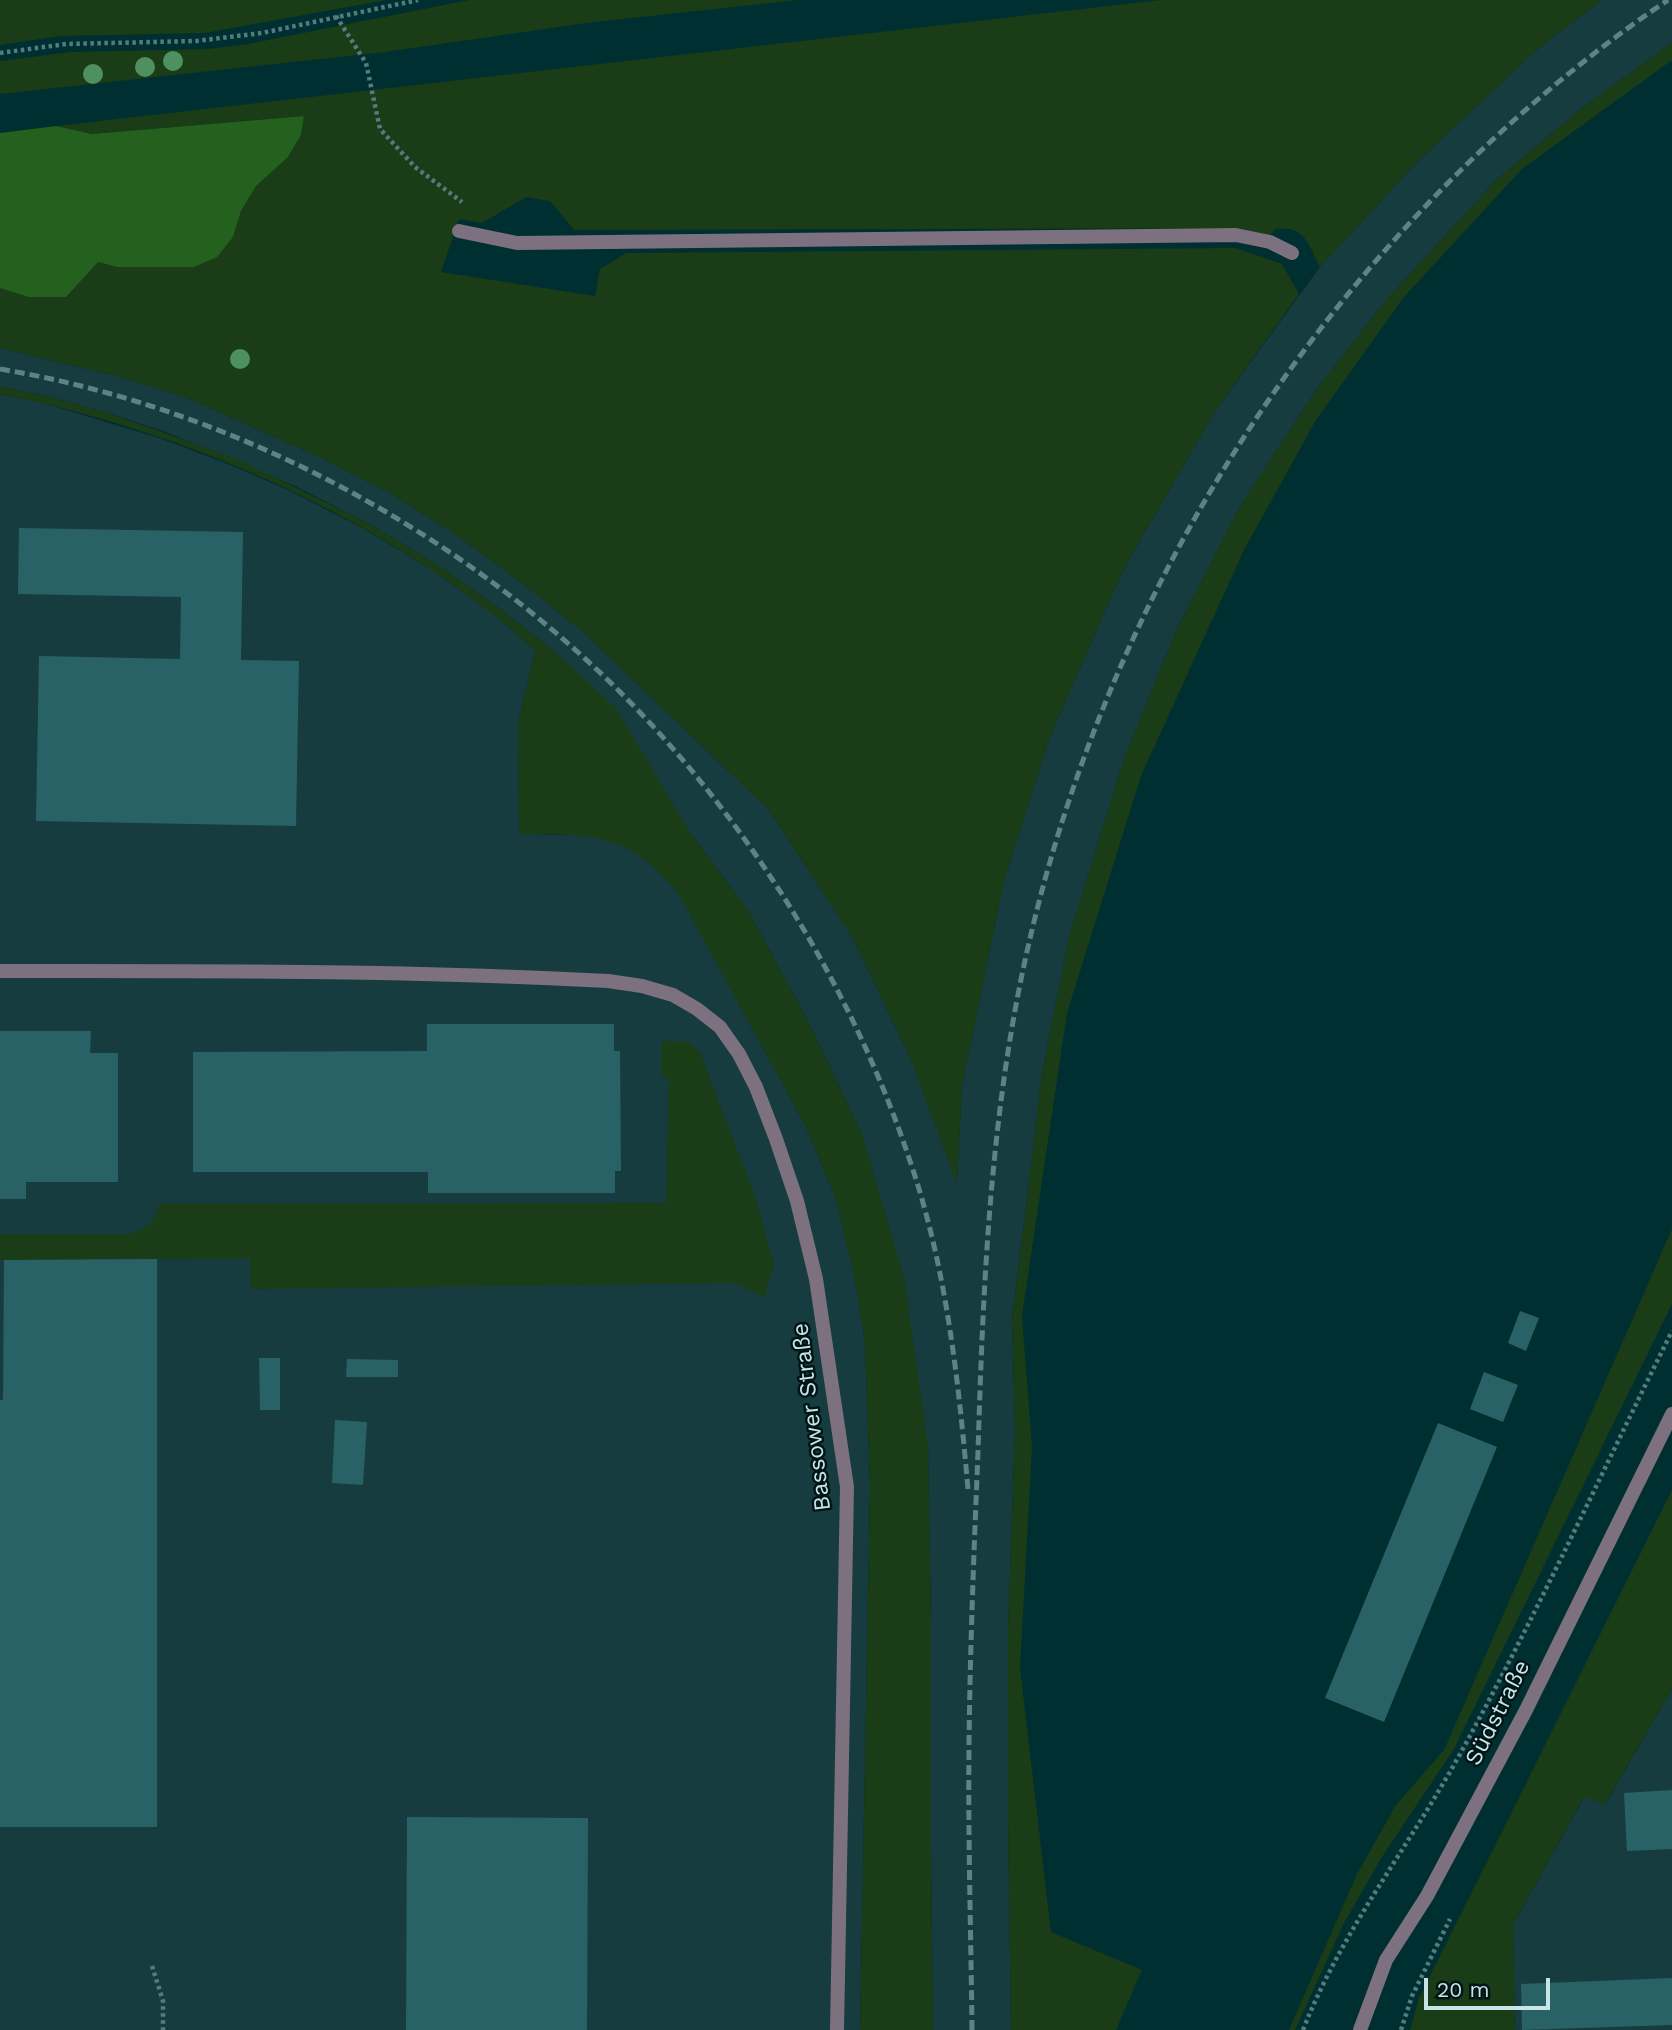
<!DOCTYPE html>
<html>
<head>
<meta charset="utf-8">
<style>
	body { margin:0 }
	#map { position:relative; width:1672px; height:2030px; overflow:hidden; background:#002f32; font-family:"Work Sans",sans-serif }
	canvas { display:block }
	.scale { position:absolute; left:1424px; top:1978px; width:126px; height:32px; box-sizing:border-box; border:4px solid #c8e4e6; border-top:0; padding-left:9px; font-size:21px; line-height:24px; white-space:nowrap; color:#c8e4e6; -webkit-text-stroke:5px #001516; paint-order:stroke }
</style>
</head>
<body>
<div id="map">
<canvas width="1672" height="2030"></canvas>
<div class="scale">20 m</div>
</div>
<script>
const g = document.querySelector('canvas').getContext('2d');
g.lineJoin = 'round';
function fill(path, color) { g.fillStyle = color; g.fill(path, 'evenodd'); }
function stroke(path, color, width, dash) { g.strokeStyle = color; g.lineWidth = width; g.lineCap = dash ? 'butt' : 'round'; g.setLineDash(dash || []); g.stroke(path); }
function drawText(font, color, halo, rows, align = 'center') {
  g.font = font + ' "Work Sans",sans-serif'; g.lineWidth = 5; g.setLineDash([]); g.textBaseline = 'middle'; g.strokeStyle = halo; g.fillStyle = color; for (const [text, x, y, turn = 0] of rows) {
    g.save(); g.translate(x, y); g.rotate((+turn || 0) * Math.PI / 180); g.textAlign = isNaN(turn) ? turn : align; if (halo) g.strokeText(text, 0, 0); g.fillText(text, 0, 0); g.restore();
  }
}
fill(new Path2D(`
	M1602,0H1672V43L1583,107L1495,181L1386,300L1316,390L1239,508L1176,631L1124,759L1069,937L1042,1074L1012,1320L1015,1429L1008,1631V1819L1011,2030H933L931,1851V1621L928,1446L862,1134L807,1019L749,912L558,654L498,607L435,563L368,523L295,486L166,432L106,412L46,396L0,386V348L117,376L185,397L317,456L388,492L455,534L522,583L583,632L768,809L853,938L912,1062L957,1183L962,1086L1003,885L1049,739L1124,568L1216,410L1320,267L1419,160L1540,47Z
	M0,394L43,403L162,439L233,466L292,492L364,529L431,569L493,614L535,650L518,724L519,834L586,835L612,840L636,853L658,870L678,892L806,1127L835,1197L855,1278L865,1343L870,1487L860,2030H0Z
	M1672,1689V2030H1515L1513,1925L1585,1796L1606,1803Z`), '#173c3f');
fill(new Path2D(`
	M0,0H386L205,33L61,36L0,45Z
	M469,0H798L586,23L385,52L0,94V61L71,52L208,49L248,44Z
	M1161,0H1602L1540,47L1419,160L1320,267C1308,244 1305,225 1275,229L1270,236L1238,228L574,230L550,201L526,197L482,223L459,219L441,272L595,296L600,269L626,253L1236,248L1282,264L1299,294L1216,410L1124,568L1049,739L1003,885L962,1086L957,1185L912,1062L853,938L768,809L583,632L522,583L455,534L388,492L317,456L185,397L117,376L0,348V288L28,297L98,262L117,267L233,237L241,211L256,186L288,157L301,135L304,116L92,134L56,126Z
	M1672,43V60L1522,169L1404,297L1316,420L1244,550L1141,776L1067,1013L1022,1316L1032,1447L1020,1668L1051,1932L1142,1970L1116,2030H1011L1008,1819V1631L1015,1429L1012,1320L1042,1074L1069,937L1124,759L1176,631L1239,508L1316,390L1386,300L1495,181L1583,107Z
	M0,386L46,396L106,412L237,459L368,523L435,563L498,607L558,654L616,708L690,832L749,912L807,1019L862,1134L904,1277L928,1446L931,1621V1851L933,2030H860L870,1487L865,1343L855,1278L835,1197L806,1127L678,893C624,831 596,835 519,834L518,724L535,650C390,520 190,432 0,394Z
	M662,1041L689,1042L700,1052L756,1199L774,1264L765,1297L735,1283L251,1289L250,1259L0,1260V1234H128C147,1230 154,1222 159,1204L666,1203L669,1078L661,1077Z
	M1672,1229V1304L1454,1749L1382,1857L1344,1923L1295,2030H1289L1357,1874L1396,1805L1444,1750Z
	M1672,1490V1689L1605,1804L1584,1797L1513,1925L1515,2030H1410L1419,1998Z`), '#1a3c16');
fill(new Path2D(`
	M304,116L301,135L288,157L256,186L241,211L233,237L217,257L194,267H117L98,262L66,297H28L0,288V133L56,126L92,134Z`), '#24601e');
fill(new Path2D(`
	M19,528L243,532L241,660L299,661L296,826L36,821L39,656L180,659L181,597L18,594Z
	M427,1024H614V1051H620L621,1171H615V1193H428V1172H193V1052L427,1051Z
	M0,1031H91L90,1053H118V1182H26V1199H0Z
	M157,1259V1827H0V1400H3L4,1260Z
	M1520,1311L1539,1318L1526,1351L1508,1343Z
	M259,1358H280V1410H260Z
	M347,1359L398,1360V1377H346Z
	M1484,1372L1518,1385L1503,1422L1470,1409Z
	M335,1420L367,1422L363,1485L332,1483Z
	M1438,1423L1497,1447L1384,1722L1325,1698Z
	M1672,1790V1849L1627,1851L1624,1793Z
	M407,1817L588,1818L587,2030H406Z
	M1672,1978V2025L1522,2030L1521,1984Z`), '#296266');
stroke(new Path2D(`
	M336,16L366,63L380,129L415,167L462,202
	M0,53L66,44L196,41L262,33L418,0
	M152,1966L163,2001V2030
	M1303,2030C1342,1930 1409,1847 1460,1754C1536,1616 1602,1472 1672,1331
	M1401,2030L1412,1996L1450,1919`), '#547b7e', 4.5, [3.5, 3.5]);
stroke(new Path2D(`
	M459,231L517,243L1236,235L1270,242L1292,253
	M0,971C202,971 406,970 608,981`), '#7d717f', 14);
stroke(new Path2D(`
	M608,981L642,986L673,995L697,1009L720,1027L739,1054L756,1087L776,1139L797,1201L816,1279L847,1487L837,2030
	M1360,2030L1386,1960L1427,1896L1526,1710L1672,1414`), '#7d717f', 14);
stroke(new Path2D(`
	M0,369C232,408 458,529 624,696C750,823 852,988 909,1158C946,1265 958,1376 968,1489
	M972,2030C971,1936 968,1841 969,1747C970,1648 974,1550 978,1452C983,1287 990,1118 1026,956C1110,575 1344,219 1668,0`), '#5d8386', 5, [10, 5]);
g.fillStyle = '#4e9060';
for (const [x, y] of [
	[173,61],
	[145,67],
	[93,74],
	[240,359]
]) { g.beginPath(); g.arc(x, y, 10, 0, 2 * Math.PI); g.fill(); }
drawText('23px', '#c8e4e6', '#001516', [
	["Bassower Straße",812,1417,-97],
	["Südstraße",1498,1713,-63]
]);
</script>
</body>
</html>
